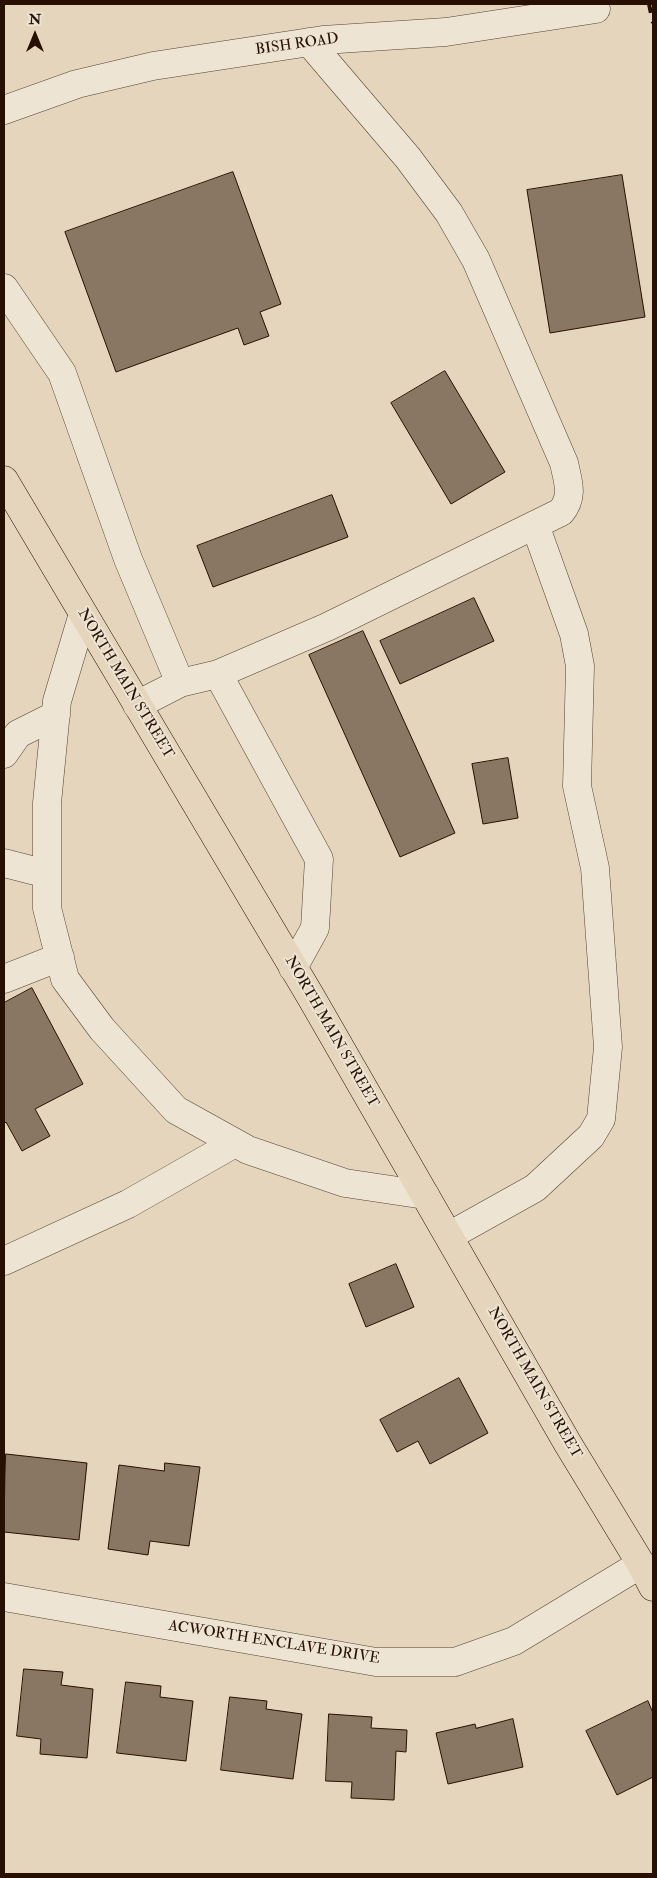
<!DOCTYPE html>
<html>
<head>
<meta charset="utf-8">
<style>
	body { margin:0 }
	#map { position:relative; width:657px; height:1878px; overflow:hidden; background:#e4d5bc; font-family:"IM FELL Double Pica",serif }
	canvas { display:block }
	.frame { position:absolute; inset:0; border:5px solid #271002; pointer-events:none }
	.north { position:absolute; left:10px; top:10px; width:50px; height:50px; -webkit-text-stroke:4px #ede4d3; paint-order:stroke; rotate:0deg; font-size:14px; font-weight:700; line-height:20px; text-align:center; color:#271002 }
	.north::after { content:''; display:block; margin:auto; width:18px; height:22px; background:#271002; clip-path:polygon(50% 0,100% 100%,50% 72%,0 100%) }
</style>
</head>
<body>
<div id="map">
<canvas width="657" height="1878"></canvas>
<div class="frame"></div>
<div class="north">N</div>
</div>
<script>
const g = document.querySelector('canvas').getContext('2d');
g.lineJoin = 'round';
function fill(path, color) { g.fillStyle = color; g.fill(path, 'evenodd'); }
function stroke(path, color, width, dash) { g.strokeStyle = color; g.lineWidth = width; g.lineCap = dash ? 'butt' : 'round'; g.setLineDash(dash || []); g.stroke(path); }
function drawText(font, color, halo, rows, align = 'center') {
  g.font = font + ' "IM FELL Double Pica",serif'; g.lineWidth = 4; g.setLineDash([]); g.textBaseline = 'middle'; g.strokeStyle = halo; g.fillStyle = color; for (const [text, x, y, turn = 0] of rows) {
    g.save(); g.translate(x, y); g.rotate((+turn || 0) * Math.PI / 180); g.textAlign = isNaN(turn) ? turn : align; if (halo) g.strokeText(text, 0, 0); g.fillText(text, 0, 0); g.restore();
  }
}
const building = new Path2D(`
	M233,172L281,304L260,312L269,336L244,345L238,328L116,372L65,232Z
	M622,175L645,317L550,333L527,190Z
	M445,371L505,472L451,504L391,403Z
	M332,495L348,537L213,587L197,546Z
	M474,598L494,641L400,684L380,641Z
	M363,631L455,833L400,857L309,655Z
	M508,758L518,818L483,824L472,764Z
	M32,988L83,1084L35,1109L50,1136L22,1151L6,1122L4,1124V1003Z
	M396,1264L414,1307L366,1327L349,1284Z
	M459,1378L488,1433L430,1464L418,1441L397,1452L380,1420Z
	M6,1454L87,1463L79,1540L4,1532Z
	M165,1463L200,1467L189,1546L150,1541L148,1555L108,1549L119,1465L164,1471Z
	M24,1669L63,1672L61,1685L93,1689L87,1758L40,1754L41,1739L17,1736Z
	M126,1682L161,1686L160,1697L193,1701L186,1761L117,1753Z
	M230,1697L267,1701L266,1709L302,1714L293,1779L221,1770Z
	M648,1701L653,1713V1777L617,1795L586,1731Z
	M329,1714L372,1717L371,1728L407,1730L406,1752L396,1751L394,1800L351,1798L352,1782L326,1781Z
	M513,1719L523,1767L448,1784L436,1733L475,1724L476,1728Z`);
fill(building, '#897663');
stroke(building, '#271002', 1);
const minor = new Path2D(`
	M4,110L77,84L153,66L323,40L446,32L596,9
	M4,288L62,373L128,559L180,683
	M83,614L57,701L47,803V908L65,979L102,1029L176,1110L248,1150L345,1183L425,1195
	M218,674L327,627L561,512C574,496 568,482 564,463L476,260L449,213L408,158L309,42
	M137,705L180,683L218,674L319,859L315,928L293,968
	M4,754L18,734L56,715
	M4,863L47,874
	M4,979L60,957
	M449,1236L535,1188L591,1136L601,1119L608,1047L595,868L577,786L580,666L574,634L535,525
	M4,1261L128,1204L235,1143
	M4,1597L376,1662H455L514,1641L641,1564`);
const major = new Path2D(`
	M4,480L311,997L568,1444L641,1564L653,1587`);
stroke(minor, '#564130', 29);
stroke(major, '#271002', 29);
stroke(minor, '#ede4d3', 28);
stroke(major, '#e4d5bc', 28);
stroke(new Path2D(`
	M649,4L653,23`), '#271002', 4, [9, 9]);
drawText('15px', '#271002', '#ede4d3', [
	["BISH ROAD",297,45,-8],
	["NORTH MAIN STREET",125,684,59],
	["NORTH MAIN STREET",331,1032,60],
	["NORTH MAIN STREET",534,1383,60],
	["ACWORTH ENCLAVE DRIVE",274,1643,9]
]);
</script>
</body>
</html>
